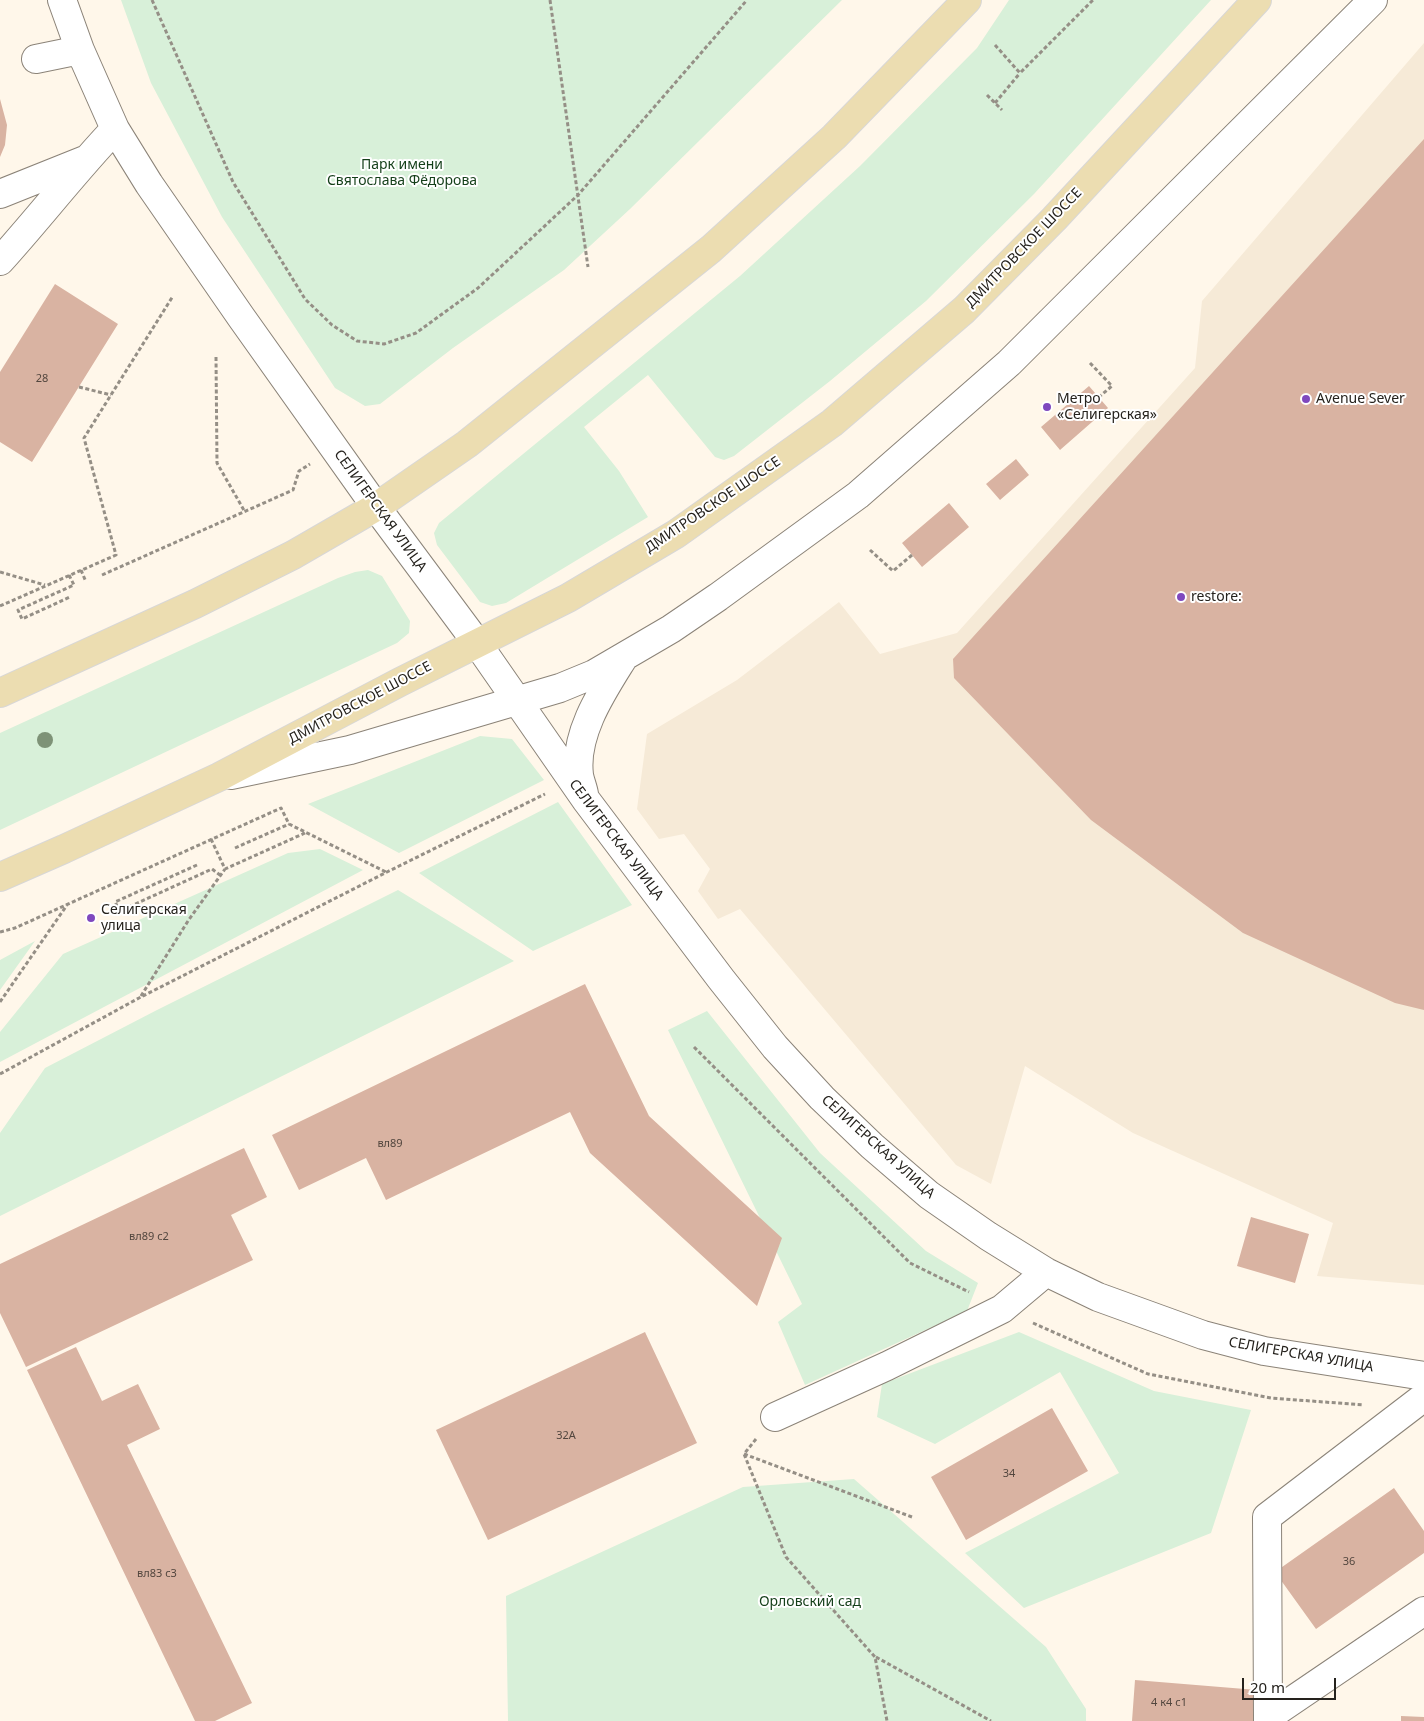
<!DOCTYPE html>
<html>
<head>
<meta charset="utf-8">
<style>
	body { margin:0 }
	#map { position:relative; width:1424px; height:1721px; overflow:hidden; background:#fff7ea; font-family:"Noto Sans",sans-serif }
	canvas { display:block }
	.scale { position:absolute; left:1242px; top:1678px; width:94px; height:22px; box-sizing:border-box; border:2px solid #25221d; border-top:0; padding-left:6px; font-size:15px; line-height:18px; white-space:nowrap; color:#25221d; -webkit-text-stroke:4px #fff; paint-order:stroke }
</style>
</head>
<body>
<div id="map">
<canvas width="1424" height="1721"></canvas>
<div class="scale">20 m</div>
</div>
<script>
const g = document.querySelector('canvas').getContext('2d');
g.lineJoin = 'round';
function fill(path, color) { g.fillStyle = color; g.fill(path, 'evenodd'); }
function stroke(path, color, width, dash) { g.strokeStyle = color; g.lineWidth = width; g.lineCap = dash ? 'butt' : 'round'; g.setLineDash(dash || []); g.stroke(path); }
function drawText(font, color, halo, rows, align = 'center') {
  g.font = font + ' "Noto Sans",sans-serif'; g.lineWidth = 4; g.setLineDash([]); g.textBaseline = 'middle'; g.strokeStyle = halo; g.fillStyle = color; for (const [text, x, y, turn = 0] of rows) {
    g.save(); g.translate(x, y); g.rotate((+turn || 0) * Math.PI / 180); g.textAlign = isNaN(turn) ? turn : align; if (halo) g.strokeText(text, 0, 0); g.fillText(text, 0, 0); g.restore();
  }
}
fill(new Path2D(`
	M1424,43V1285L1317,1276L1333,1223L1133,1133L1025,1066L991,1184L956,1165L740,909L718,919L698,891L710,869L684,834L659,839L637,809L647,734L737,680L839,602L880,654L957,633L1195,368L1202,301Z`), '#f6ead7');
fill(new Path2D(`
	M121,0H842L630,209L564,270L453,348L380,404L365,406L335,388L222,217L151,83Z
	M1009,0H1211L1034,194L926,301L830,381L734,456L724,460L715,457L648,375L584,427L619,471L648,517L506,603L492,606L480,602L437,545L434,533L439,523L740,276L860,166L977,48Z
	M368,570L382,576L410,621L409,633L397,643L0,830V733L338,578L355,572Z
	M480,736L512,739L544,780L399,853L308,804Z
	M558,802L632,905L533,951L419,873Z
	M320,849L363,870L0,1062V1032L63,954L288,853Z
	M398,890L514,961L0,1216V1133L45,1068L157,1010Z
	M35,941L0,990V960Z
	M707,1011L820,1153L926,1251L978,1283L967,1311L805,1385L778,1322L802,1304L668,1030Z
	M1019,1332L1154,1391L1251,1410L1211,1533L1024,1608L965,1553L1119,1473L1060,1372L935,1444L877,1417L882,1384Z
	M854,1479L1046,1647L1086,1709V1721H508L506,1596L743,1487Z`), '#d8f0d9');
fill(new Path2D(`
	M0,99L7,125L5,145L0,157Z
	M1424,139V1010L1395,1003L1243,933L1091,820L954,678L953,659Z
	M55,284L118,324L32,462L0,442V372Z
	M1089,386L1108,408L1060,450L1041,427Z
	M1016,459L1029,475L1000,500L986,484Z
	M949,503L969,527L922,567L902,543Z
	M585,984L649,1116L782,1238L757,1306L590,1153L570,1112L386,1200L366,1158L299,1190L272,1135Z
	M244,1148L267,1197L231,1215L253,1260L26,1367L0,1313V1264Z
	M1251,1217L1309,1234L1295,1283L1237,1266Z
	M645,1332L697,1443L488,1540L436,1430Z
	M76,1347L102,1401L138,1384L160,1429L127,1445L252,1703L215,1721H195L27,1370Z
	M1052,1408L1088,1471L966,1540L931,1477Z
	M1394,1488L1424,1531V1553L1316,1629L1275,1572Z
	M1135,1680L1257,1690L1254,1721H1132Z
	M1401,1716L1424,1717V1721H1401Z`), '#d9b3a2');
const minor = new Path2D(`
	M62,0L80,50L115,129L149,184L241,317L376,507L477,643L586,800L721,979L775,1047L822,1098L872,1146L929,1195L988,1236L1046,1272L1098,1297L1203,1335L1264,1351L1424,1376
	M36,59L80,50
	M0,194L85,160
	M0,261C39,218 75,171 115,129
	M231,775L350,750L560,688L594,674L671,629L718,597L858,495L1009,363L1373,0
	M584,794C583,788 580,781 579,775C574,734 602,692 622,660
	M775,1417L887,1366L1002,1309L1046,1272
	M1268,1717L1267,1517L1424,1397
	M1268,1721V1717L1424,1611`);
const major = new Path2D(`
	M0,693L195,604L293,555L376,507L467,444L711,249L834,137L967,0
	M0,877L64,849L219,777L400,682L568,598L676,534L832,423L964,310L1054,219L1257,0`);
stroke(minor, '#8b8378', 30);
stroke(major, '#d8d7d6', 30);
stroke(new Path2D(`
	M152,0L233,182L305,299L332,325L357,341L384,344L416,333L478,288L578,195L747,0
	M550,0L588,267
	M995,45L1020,73L1093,0
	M987,95L1002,110
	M995,103L1020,73
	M216,357L217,463L245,512
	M1090,363L1112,386L1099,397
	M79,387L111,395
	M870,550L893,571L912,555
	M81,570L86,582
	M0,572L45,585
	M69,575L74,585L18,610L22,619L70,597
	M102,575L293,490L299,471L310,464
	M0,606L116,555L84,438L173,296
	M211,839L225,869L305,833
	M235,848L289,824
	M197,865L115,902L120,911L212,869L220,875
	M0,932L15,928L281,808L289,824L386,872
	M141,996L188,921L225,869
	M0,1002L67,905
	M694,1047L910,1263L969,1292
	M0,1074L139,998L387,872L545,794
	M1033,1323L1148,1374L1271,1398L1364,1405
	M756,1439L744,1454L786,1557L875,1657L887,1721
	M744,1454L912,1517
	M876,1657L991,1721`), '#958f86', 3, [4, 2.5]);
stroke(minor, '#fff', 28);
stroke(major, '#ecddb1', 28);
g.fillStyle = '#7e9277';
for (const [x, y] of [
	[45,740]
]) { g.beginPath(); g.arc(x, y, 8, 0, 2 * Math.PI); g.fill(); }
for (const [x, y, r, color] of [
	[1306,399,5,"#7f48be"],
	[1047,407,5,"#7f48be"],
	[1181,597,5,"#7f48be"],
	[91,918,5,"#7f48be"]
]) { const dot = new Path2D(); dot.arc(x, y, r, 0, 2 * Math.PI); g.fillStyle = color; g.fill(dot); stroke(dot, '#fff', 2); }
drawText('11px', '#52463e', null, [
	["28",42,379],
	["вл89",390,1144],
	["вл89 с2",149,1237],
	["32А",566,1436],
	["34",1009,1474],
	["36",1349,1562],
	["вл83 с3",157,1574],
	["4 к4 с1",1169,1703]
]);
drawText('14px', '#143f19', '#fff', [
	["Парк имени",402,165],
	["Святослава Фёдорова",402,181],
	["Орловский сад",810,1602]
]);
drawText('14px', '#25221d', '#fff', [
	["ДМИТРОВСКОЕ ШОССЕ",1024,248,-46],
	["ДМИТРОВСКОЕ ШОССЕ",713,505,-34],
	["СЕЛИГЕРСКАЯ УЛИЦА",380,511,54],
	["ДМИТРОВСКОЕ ШОССЕ",360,703,-28],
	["СЕЛИГЕРСКАЯ УЛИЦА",616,840,53],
	["СЕЛИГЕРСКАЯ УЛИЦА",878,1147,42],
	["СЕЛИГЕРСКАЯ УЛИЦА",1301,1355,10]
]);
drawText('14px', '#25221d', '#fff', [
	["Метро",1057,399],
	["«Селигерская»",1057,415],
	["Avenue Sever",1316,399],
	["restore:",1191,597],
	["Селигерская",101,910],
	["улица",101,926]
], 'left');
</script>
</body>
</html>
